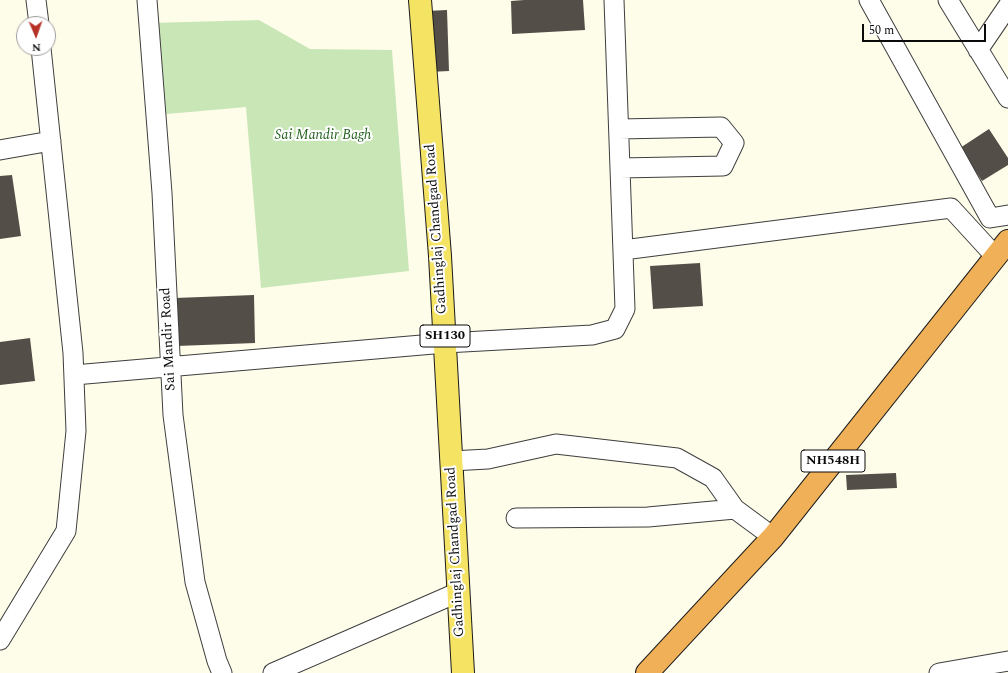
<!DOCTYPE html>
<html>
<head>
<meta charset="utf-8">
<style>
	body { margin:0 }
	#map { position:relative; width:1008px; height:673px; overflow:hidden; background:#fefdea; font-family:Spectral,serif }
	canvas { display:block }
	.north { position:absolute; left:16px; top:16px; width:40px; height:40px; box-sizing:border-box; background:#fff; border:1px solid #9d9d9d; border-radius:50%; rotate:178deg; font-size:11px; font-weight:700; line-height:16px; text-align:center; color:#0b0b0b }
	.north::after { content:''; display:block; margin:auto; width:14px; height:18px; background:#b73328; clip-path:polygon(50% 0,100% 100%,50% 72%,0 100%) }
	.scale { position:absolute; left:862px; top:24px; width:124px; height:18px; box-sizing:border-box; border:2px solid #0b0b0b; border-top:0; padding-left:5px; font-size:12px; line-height:14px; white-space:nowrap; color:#0b0b0b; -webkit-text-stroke:3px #fff; paint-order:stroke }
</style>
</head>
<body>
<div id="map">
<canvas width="1008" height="673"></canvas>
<div class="north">N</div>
<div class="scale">50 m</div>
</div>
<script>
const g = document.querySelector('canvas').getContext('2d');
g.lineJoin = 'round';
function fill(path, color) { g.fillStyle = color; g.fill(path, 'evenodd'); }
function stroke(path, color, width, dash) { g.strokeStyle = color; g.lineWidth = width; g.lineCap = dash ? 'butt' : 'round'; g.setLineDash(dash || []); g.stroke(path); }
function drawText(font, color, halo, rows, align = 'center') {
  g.font = font + ' Spectral,serif'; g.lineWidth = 4; g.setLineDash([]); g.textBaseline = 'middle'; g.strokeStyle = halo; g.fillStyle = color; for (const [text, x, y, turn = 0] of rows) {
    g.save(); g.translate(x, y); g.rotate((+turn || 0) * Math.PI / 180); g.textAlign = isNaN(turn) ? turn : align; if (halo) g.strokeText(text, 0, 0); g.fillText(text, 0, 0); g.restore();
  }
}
fill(new Path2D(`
	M259,20L310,49L392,50L409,271L261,288L246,107L156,115L149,23Z`), '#c9e7b6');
fill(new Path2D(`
	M524,0H583L585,30L512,34L511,1Z
	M447,10L449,71L429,72L427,11Z
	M989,129L1008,158V165L982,181L960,148Z
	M12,175L21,236L0,239V176Z
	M700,263L703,306L653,309L650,266Z
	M254,295L255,343L177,346L175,298Z
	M30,338L35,381L0,385V342Z
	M896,473L897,488L847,490L846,475Z`), '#544e48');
const minor = new Path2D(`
	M36,0L39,24
	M147,0L162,193L173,415L195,582L217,661L222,673
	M869,0L990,218L1008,215
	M948,0L1008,98
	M978,50L1008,6
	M619,129L721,127L734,143L723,166L620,168
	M0,150L51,141
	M623,250L951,208L995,256
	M74,375L445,343L592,335L615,329L625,309L614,0
	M451,461L488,459L556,444L677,458L713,478L735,509L773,537
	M516,518L648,517L735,509
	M0,640L66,531L76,431L73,353L41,48
	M273,673L459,592
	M939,673L1008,661`);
const major = new Path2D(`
	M420,0L440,256L463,673`);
const highway = new Path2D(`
	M647,673L773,537L1008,241`);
stroke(minor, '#3e3e3e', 21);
stroke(major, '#1c1c1c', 24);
stroke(highway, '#1c1c1c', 24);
stroke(minor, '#fff', 19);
stroke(major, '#f5e364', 22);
stroke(highway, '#f0b057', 22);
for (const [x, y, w] of [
	[445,336,50],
	[833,461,64]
]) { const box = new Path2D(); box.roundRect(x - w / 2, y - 11, w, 22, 3); g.fillStyle = '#fff'; g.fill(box); stroke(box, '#0b0b0b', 1); }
drawText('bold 13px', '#0b0b0b', null, [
	["SH130",445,336],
	["NH548H",833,461]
]);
drawText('italic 14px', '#24611e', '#fff', [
	["Sai Mandir Bagh",323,136]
]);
drawText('14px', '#0b0b0b', '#fff', [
	["Gadhinglaj Chandgad Road",437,229,-94],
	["Sai Mandir Road",169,339,-93],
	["Gadhinglaj Chandgad Road",456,552,-93]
]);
</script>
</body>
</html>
